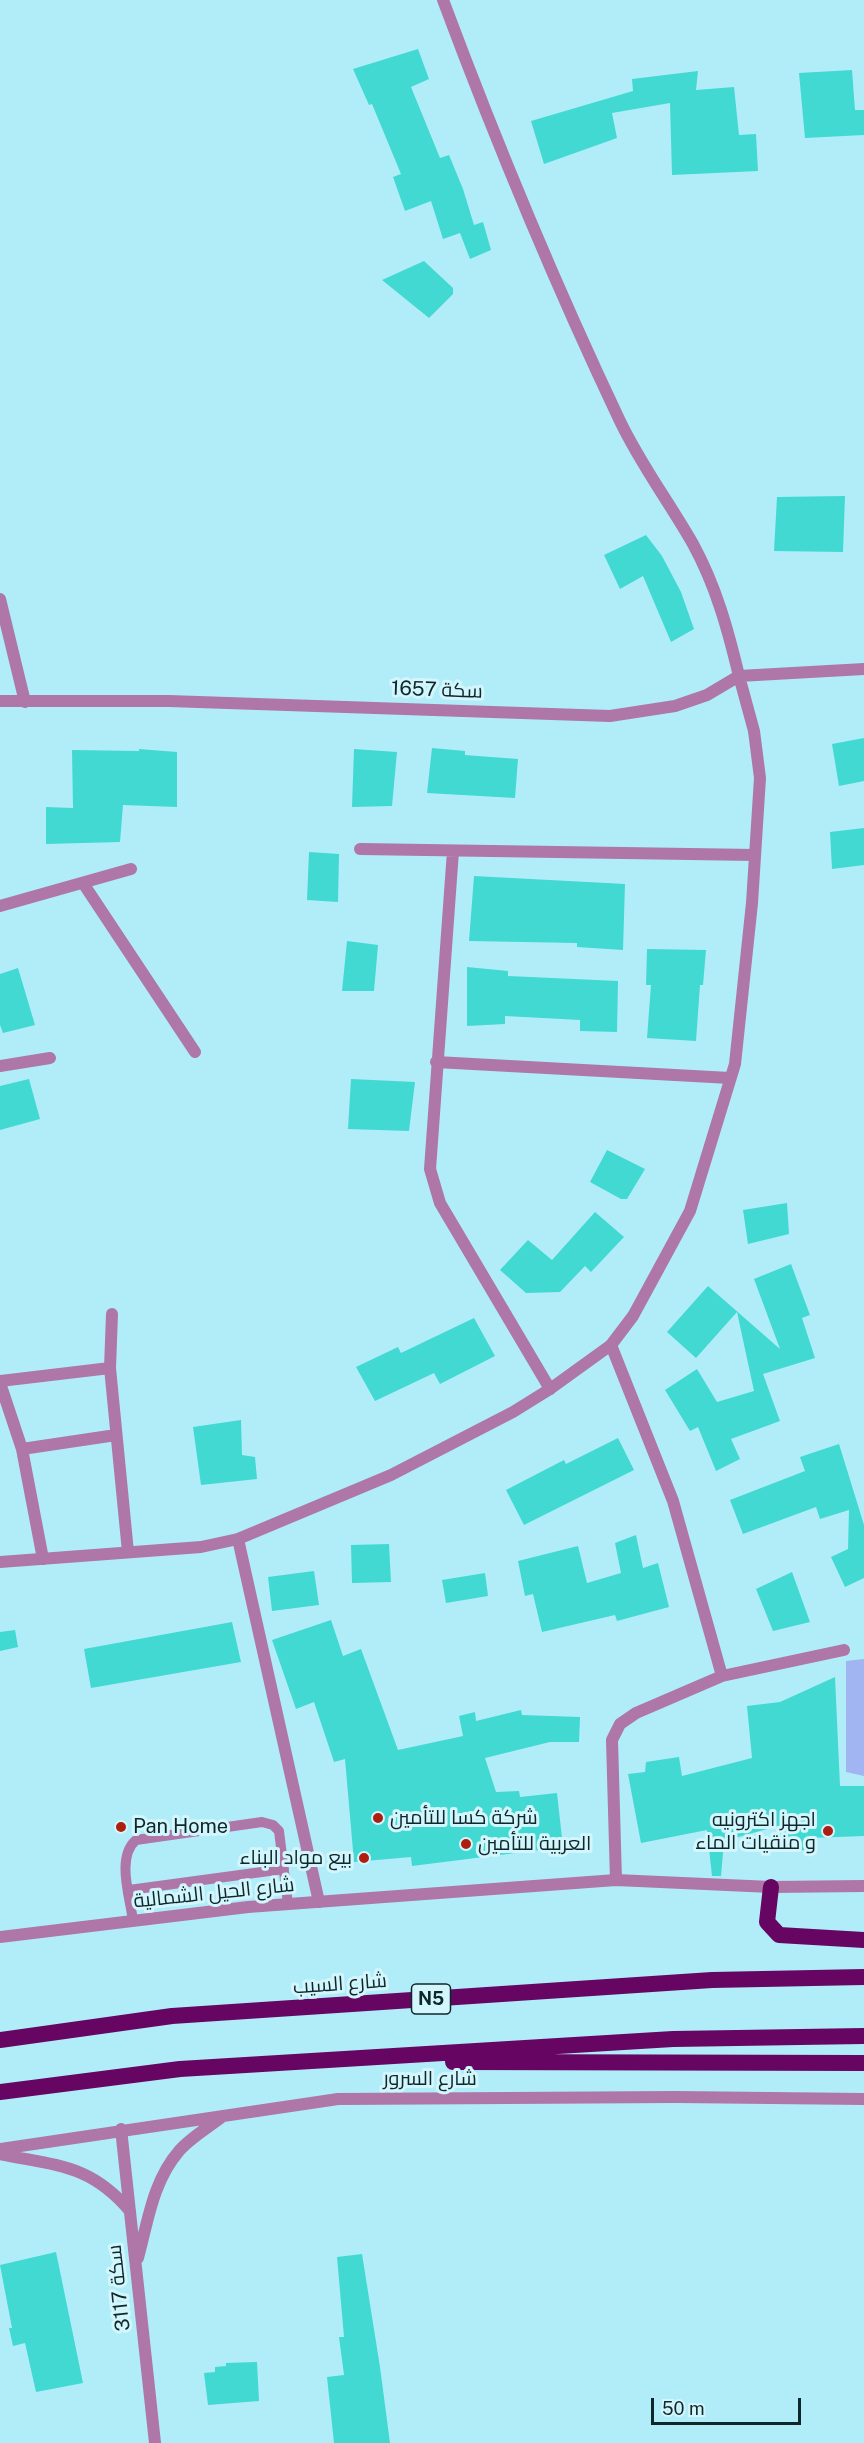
<!DOCTYPE html>
<html>
<head>
<meta charset="utf-8">
<style>
	body { margin:0 }
	#map { position:relative; width:864px; height:2443px; overflow:hidden; background:#b0edf9; font-family:"Public Sans",sans-serif }
	canvas { display:block }
	.scale { position:absolute; left:651px; top:2398px; width:150px; height:27px; box-sizing:border-box; border:3px solid #0e272b; border-top:0; padding-left:8px; font-size:18px; line-height:21px; white-space:nowrap; color:#0e272b; -webkit-text-stroke:4px #d2f6fc; paint-order:stroke }
</style>
</head>
<body>
<div id="map">
<canvas width="864" height="2443"></canvas>
<div class="scale">50 m</div>
</div>
<script>
const g = document.querySelector('canvas').getContext('2d');
g.lineJoin = 'round';
function fill(path, color) { g.fillStyle = color; g.fill(path, 'evenodd'); }
function stroke(path, color, width, dash) { g.strokeStyle = color; g.lineWidth = width; g.lineCap = dash ? 'butt' : 'round'; g.setLineDash(dash || []); g.stroke(path); }
function drawText(font, color, halo, rows, align = 'center') {
  g.font = font + ' "Public Sans",Cairo,sans-serif'; g.lineWidth = 6; g.setLineDash([]); g.textBaseline = 'middle'; g.strokeStyle = halo; g.fillStyle = color; for (const [text, x, y, turn = 0] of rows) {
    g.save(); g.translate(x, y); g.rotate((+turn || 0) * Math.PI / 180); g.textAlign = isNaN(turn) ? turn : align; if (halo) g.strokeText(text, 0, 0); g.fillText(text, 0, 0); g.restore();
  }
}
fill(new Path2D(`
	M864,1659V1776L846,1772V1661Z`), '#a1b5f2');
fill(new Path2D(`
	M418,49L429,79L411,87L440,158L449,155L463,189L474,225L483,222L491,250L470,259L460,233L443,239L431,201L405,211L393,177L401,174L372,104L369,105L353,69Z
	M852,70L855,110H864V135L805,138L799,73Z
	M698,71L696,90L734,87L739,135L756,134L758,171L672,175L670,103L612,113L617,138L544,164L531,121L633,91L632,79Z
	M424,261L453,288V294L429,318L382,280Z
	M845,496L843,552L774,551L777,497Z
	M646,535L662,556L681,592L694,629L671,642L643,576L620,589L604,555Z
	M864,738V781L839,786L832,744Z
	M432,748L465,751V755L518,759L515,798L427,793Z
	M139,749L177,752V807L123,805L120,842L46,844V807L73,808L72,750L139,751Z
	M354,749L397,752L392,806L352,807Z
	M864,828V865L832,869L830,832Z
	M309,852L339,854L338,902L307,900Z
	M474,876L625,884L623,950L577,947V943L469,941Z
	M347,941L378,945L374,991H342Z
	M647,949L706,950L703,985H700L696,1041L647,1038L651,985H646Z
	M467,967L508,971V976L618,981L617,1032L580,1031V1020L505,1016V1024L467,1026Z
	M18,968L35,1025L3,1033L0,1025V974Z
	M29,1079L40,1119L0,1130V1086Z
	M351,1079L415,1082L409,1131L348,1129Z
	M607,1150L645,1169L627,1199H621L590,1182Z
	M787,1203L789,1234L748,1244L743,1210Z
	M595,1212L624,1237L591,1272L585,1266L560,1292L526,1293L500,1270L528,1240L552,1260Z
	M791,1264L810,1315L802,1318L815,1358L763,1374L780,1421L731,1439L740,1459L716,1471L698,1427L690,1431L665,1390L697,1369L717,1402L754,1391L737,1312L696,1358L667,1332L708,1286L780,1349L754,1279Z
	M474,1318L495,1356L440,1384L434,1373L375,1401L356,1367L398,1347L401,1353Z
	M241,1420L242,1455L255,1457L257,1479L201,1485L193,1427Z
	M618,1438L634,1470L524,1525L506,1490L564,1460L566,1464Z
	M839,1444L864,1525V1578L845,1587L831,1557L848,1549L849,1510L820,1519L816,1507L743,1534L730,1500L805,1471L800,1457Z
	M636,1535L643,1568L658,1563L669,1607L617,1621L615,1615L542,1632L533,1594L525,1596L518,1561L578,1546L587,1583L621,1573L615,1543Z
	M389,1544L391,1582L352,1583L351,1545Z
	M314,1571L319,1605L272,1611L268,1577Z
	M792,1572L810,1622L773,1631L756,1589Z
	M485,1573L488,1596L446,1603L442,1580Z
	M331,1620L343,1656L361,1649L398,1750L463,1736L459,1716L475,1712L476,1721L521,1710L522,1715L580,1717L579,1742H550L485,1758L496,1792L519,1791L520,1797L557,1793L563,1847L412,1866L411,1857L354,1862L345,1759L334,1762L314,1702L296,1709L272,1640Z
	M232,1622L241,1662L91,1688L84,1649Z
	M15,1630L18,1647L0,1651V1632Z
	M835,1677L840,1786H864V1836L810,1838L811,1850L780,1851L778,1826L724,1841L721,1876H712L707,1830L641,1843L628,1774L645,1772L646,1762L679,1757L682,1776L752,1758L747,1706L780,1702Z
	M56,2252L83,2383L36,2392L25,2343L13,2346L9,2328H12L0,2265Z
	M362,2254L380,2367L390,2443H334L327,2377L344,2375L339,2337H344L337,2257Z
	M257,2362L259,2401L208,2405L204,2373L215,2372V2367L226,2366V2363Z`), '#42d9d2');
stroke(new Path2D(`
	M129,1890L284,1869
	M133,1921C130,1897 116,1857 136,1840L262,1822L273,1825L279,1831L288,1904`), '#ae77a8', 10);
stroke(new Path2D(`
	M443,0C496,142 554,282 619,419C639,462 669,502 693,544C716,586 728,630 739,676
	M0,599L25,702
	M360,849L755,855
	M453,851L430,1169L440,1203L550,1389
	M83,883L195,1052
	M0,906L131,869
	M436,1062L730,1078
	M0,1066L50,1058
	M112,1314L110,1368L128,1552
	M611,1345L673,1501L722,1676
	M0,1381L110,1368
	M0,1383L22,1449L43,1559
	M22,1449L116,1435
	M238,1539L319,1902
	M616,1880L612,1740L620,1724L636,1713L722,1676L844,1650`), '#ae77a8', 12);
stroke(new Path2D(`
	M0,701H169L610,716L675,706L707,695L739,676L864,669
	M0,1562L201,1547L238,1539L391,1475L513,1412L550,1389L611,1345L633,1316L690,1211L735,1064L752,903L760,778L754,731L739,676
	M0,1937L248,1907L616,1880L771,1887L864,1886
	M121,2129L155,2443
	M0,2149L338,2099L676,2097L864,2099
	M0,2154C57,2166 90,2164 130,2211
	M138,2258C148,2221 153,2181 179,2151C190,2138 209,2127 223,2116`), '#ae77a8', 12);
stroke(new Path2D(`
	M771,1887L767,1922L779,1935L864,1940
	M0,2040L172,2016L712,1980L864,1977
	M453,2062L864,2063
	M0,2092L180,2069L673,2039L864,2036`), '#660662', 16);
for (const [x, y, r, color] of [
	[378,1818,6,"#ad1e10"],
	[121,1827,6,"#ad1e10"],
	[828,1831,6,"#ad1e10"],
	[466,1844,6,"#ad1e10"],
	[364,1858,6,"#ad1e10"]
]) { const dot = new Path2D(); dot.arc(x, y, r, 0, 2 * Math.PI); g.fillStyle = color; g.fill(dot); stroke(dot, '#d2f6fc', 2); }
for (const [x, y, w] of [
	[431,1999,39]
]) { const box = new Path2D(); box.roundRect(x - w / 2, y - 15, w, 30, 4.5); g.fillStyle = '#d2f6fc'; g.fill(box); stroke(box, '#0e272b', 1.5); }
drawText('bold 18px', '#0e272b', null, [
	["N5",431,1999]
]);
drawText('20px', '#0e272b', '#d2f6fc', [
	["سكة 1657",437,690,2],
	["شارع الحيل الشمالية",214,1893,-6],
	["شارع السيب",340,1984,-4],
	["شارع السرور",430,2079],
	["سكة 3117",119,2288,-96]
]);
drawText('20px', '#0e272b', '#d2f6fc', [
	["شركة كسا للتأمين",390,1818],
	["اجهز اكترونيه",816,1820,"right"],
	["و منقيات الماء",816,1843,"right"],
	["Pan Home",133,1827],
	["العربية للتأمين",478,1844],
	["بيع مواد البناء",352,1858,"right"]
], 'left');
</script>
</body>
</html>
